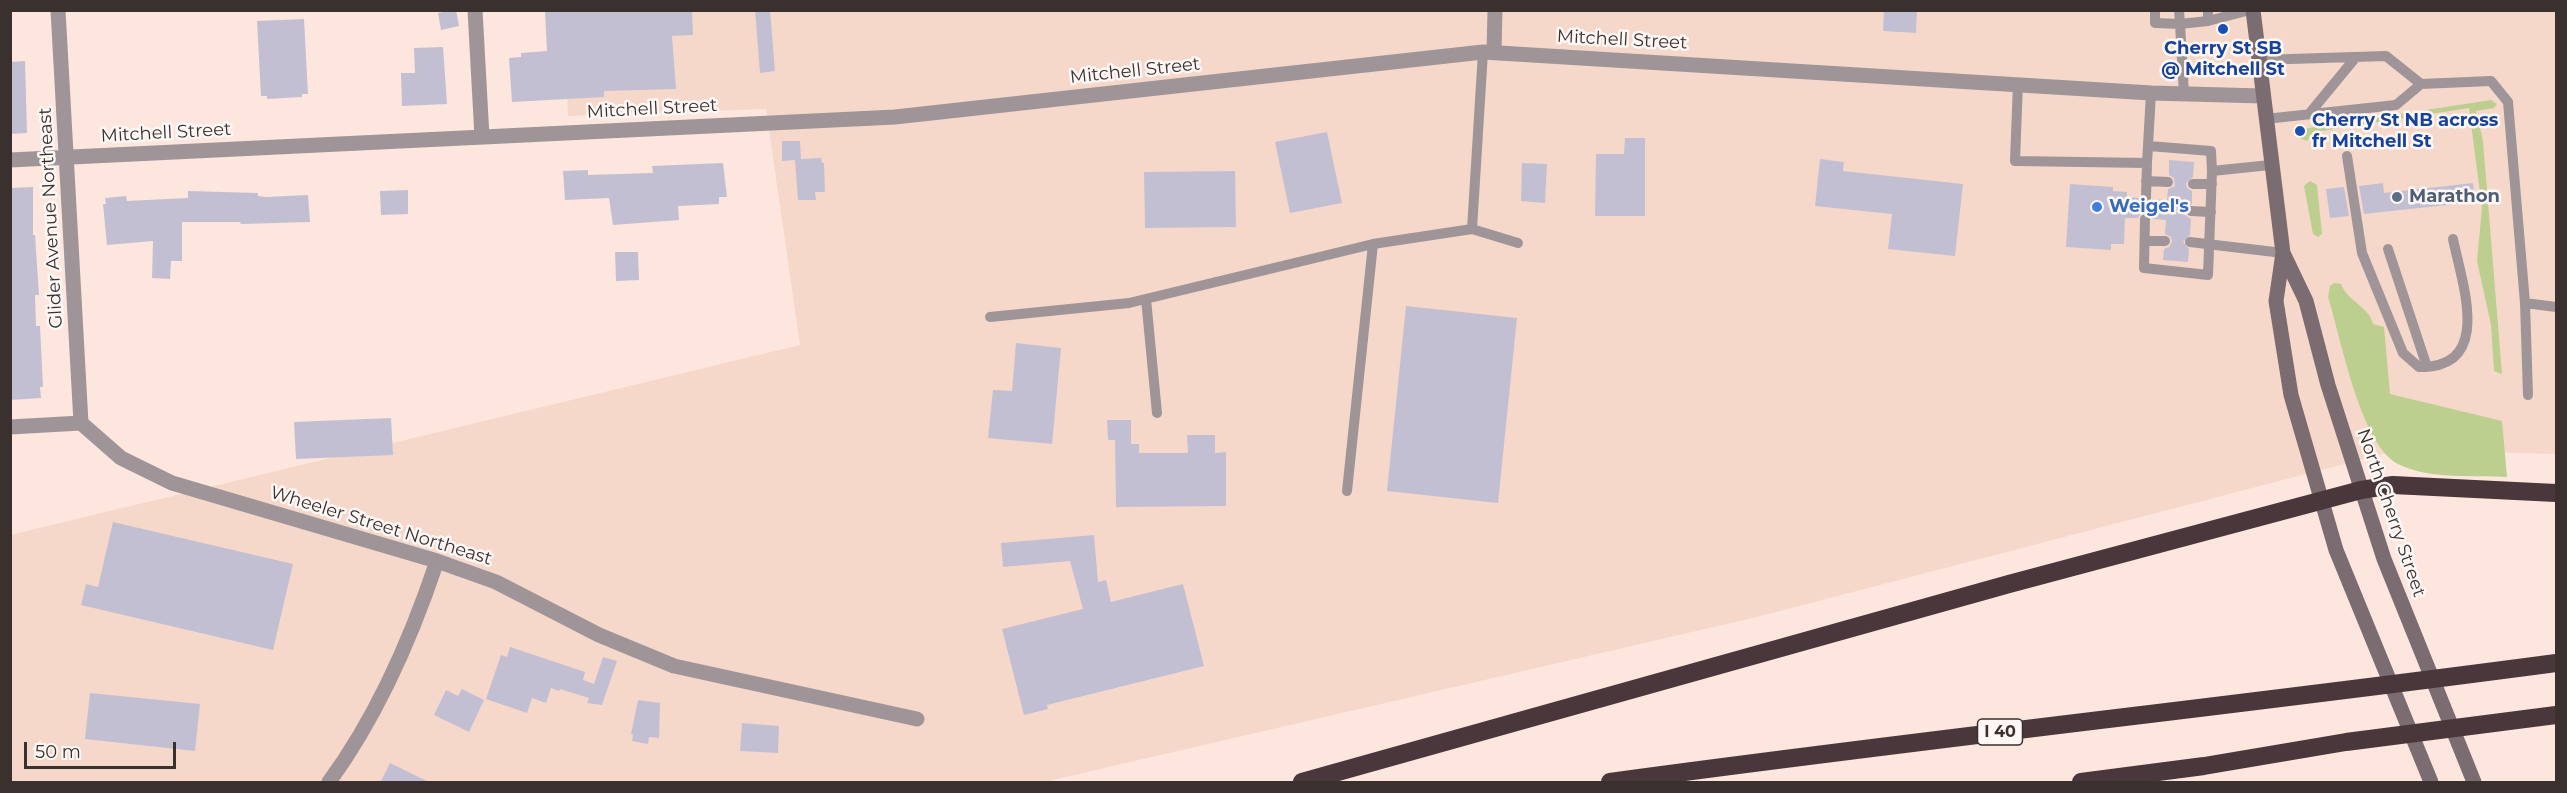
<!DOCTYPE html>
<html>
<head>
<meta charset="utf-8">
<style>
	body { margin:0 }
	#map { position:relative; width:2567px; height:793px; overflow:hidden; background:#fde6dd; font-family:Montserrat,sans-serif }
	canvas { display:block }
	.frame { position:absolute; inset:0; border:12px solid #3a312e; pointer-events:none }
	.scale { position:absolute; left:24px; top:742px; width:152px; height:27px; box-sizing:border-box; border:3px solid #3a312e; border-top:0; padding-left:8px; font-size:18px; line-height:21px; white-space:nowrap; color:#3a312e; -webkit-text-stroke:4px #fdf8f6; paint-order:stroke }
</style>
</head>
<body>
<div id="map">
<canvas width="2567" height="793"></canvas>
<div class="frame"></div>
<div class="scale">50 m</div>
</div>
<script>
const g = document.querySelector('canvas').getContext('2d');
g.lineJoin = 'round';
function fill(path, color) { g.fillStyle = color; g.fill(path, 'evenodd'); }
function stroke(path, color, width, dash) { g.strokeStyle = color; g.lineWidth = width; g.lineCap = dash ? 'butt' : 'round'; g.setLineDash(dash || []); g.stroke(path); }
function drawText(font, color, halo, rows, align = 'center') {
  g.font = font + ' Montserrat,sans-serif'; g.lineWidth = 5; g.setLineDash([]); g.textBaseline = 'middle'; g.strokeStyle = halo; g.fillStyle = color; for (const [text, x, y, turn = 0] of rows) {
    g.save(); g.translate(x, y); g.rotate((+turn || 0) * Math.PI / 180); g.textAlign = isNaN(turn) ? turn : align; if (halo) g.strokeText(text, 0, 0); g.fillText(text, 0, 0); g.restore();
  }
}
fill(new Path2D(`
	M563,11H2556V454L2398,450L1761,616L1044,782H11L10,535L800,345L766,109L568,116Z`), '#f6d8cb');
fill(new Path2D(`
	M2491,100L2497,104L2494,108L2476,111L2483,141L2502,374L2494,371L2491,325L2477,261L2482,208L2469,108L2315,132L2307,141L2297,137L2296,130Z
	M2310,181L2317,185L2322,234L2318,237L2313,234L2304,186Z
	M2334,283L2341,284C2347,301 2369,306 2373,324L2384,327L2390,394L2502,421L2507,477C2473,475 2430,480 2398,464C2360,444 2341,338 2328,297L2330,286Z`), '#bccf8f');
fill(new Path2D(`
	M456,10L459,26L441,30L438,13Z
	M582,10H692L693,35L672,36L676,89L604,91V97L512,102L509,58L521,57V53L547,51L545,12Z
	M755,10H770L775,71L760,73Z
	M1884,10H1917L1916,33L1883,31Z
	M304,19L308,94H302V97L267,99V96H261L257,21Z
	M443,47L447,104L402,106L401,73H415L414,48Z
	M25,61L27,133L10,134V62Z
	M1327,132L1342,203L1290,213L1275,142Z
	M1625,138H1645V216H1595L1596,154H1624Z
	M782,141H800L801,159L821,158L822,163H824L825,192H815L816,200H798L795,160L782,161Z
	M1820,159L1844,162L1843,171L1963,184L1955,256L1888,249L1892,214L1815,206Z
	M2169,160L2194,162L2193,177L2186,183L2187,188L2192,191V204L2184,210L2185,215L2191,219L2190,235L2183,242L2189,249L2188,262L2163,260L2164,249L2169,247L2172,242L2171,237L2165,234L2166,220L2152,219L2146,212L2141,213L2138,218H2125L2124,244H2111V250L2066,247L2070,184L2113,187V191L2127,192V197L2139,198L2142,204L2149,205L2153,199L2167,200L2168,189L2175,186L2174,178L2169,175Z
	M723,163L727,197H719V204L678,206L679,220L613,225L609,198L565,200L563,171L588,170V175L653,173L652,166Z
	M1522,163L1547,164L1545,203L1521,201Z
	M1235,171L1236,227L1145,228L1144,172Z
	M2383,183L2384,193L2473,183L2475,202L2364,214L2359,186Z
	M33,187V235H35L39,295H35L36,326H40L43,387H40L41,398L10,400V188Z
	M2344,187L2349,216L2330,218L2326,189Z
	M408,190V214L381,215L380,191Z
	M188,191L258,193V196L266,197L308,195L310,222L241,224L240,222H182V261H171L170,279L152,278L153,241L107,245L103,204H106L105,198L126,196L127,201L188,198Z
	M615,252H638L639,280L616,281Z
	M1406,306L1517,318L1498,503L1387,491Z
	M1016,343L1061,348L1052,444L988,438L993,390L1012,391Z
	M391,418L393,455L296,459L294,422Z
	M1107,420H1131V444H1139V453H1188L1187,435H1215V453L1226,452V506L1116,507L1115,440H1108Z
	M113,522L293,564L273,650L81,605L86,584L98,587Z
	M1094,535L1098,582L1106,580L1111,602L1183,584L1204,666L1047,705L1048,709L1024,715L1002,629L1083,609L1070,561L1003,567L1001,543Z
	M510,647L585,672L583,680L594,684L603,657L617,661L602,705L587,703L589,698L560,689L559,691L551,688L546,703L532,698L527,713L486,699L501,655L507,657Z
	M462,689L484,700L469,732L434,715L446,690L458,696Z
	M90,693L200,704L195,751L85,739Z
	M638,700L660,703L659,738L649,737L648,744L632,741L633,735L631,734Z
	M742,723L779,726L778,753L740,751Z
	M390,763L431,783H380Z`), '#c3bfd3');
stroke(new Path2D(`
	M2155,10V23L2180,24L2179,10
	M2208,21L2250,10
	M2259,60L2386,56L2421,84L2396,105L2265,119
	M2018,83L2015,161L2147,163L2151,93
	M2421,84L2491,81L2508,102L2525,303L2556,307
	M2184,94L2180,24L2208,21V10
	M2309,114L2356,57
	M2149,146L2211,151L2212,171
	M2347,156L2362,253L2403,353L2419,367C2494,368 2462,284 2453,239
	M2146,181L2168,182
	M2193,184H2212
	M2146,198L2147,163
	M2191,211L2211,212
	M2145,219L2144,268L2208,275L2212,171L2270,165
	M1472,229L1483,52
	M2145,241H2165
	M2190,242L2283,253
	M2388,249L2427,367
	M1146,299L1157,413
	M2525,303L2528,395
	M990,317L1129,303L1373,244L1472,229L1518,243
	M1347,491L1373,244`), '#9f9598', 10);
stroke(new Path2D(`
	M58,10L81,423
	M475,10L482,137
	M1494,52L1495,10
	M10,160L895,117L1483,52L2151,93L2263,96
	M10,427L81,423L121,458L172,483L437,561L496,582L599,635L674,666L917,719
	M329,782C378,715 411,639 437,561`), '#9f9598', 15);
stroke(new Path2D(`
	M2253,10L2283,253L2276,301L2291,395L2336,550L2431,782
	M2283,253L2306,301L2328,385L2384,559L2474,782`), '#7a6c70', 15);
stroke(new Path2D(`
	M1302,782L2009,584L2361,490L2393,485L2556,493
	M1610,782C1925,739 2241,705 2556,663
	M2081,782L2204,766L2346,742L2556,715`), '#4a373c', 18);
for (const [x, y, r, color] of [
	[2223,29,6,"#1a4fb4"],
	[2300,131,6,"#1a4fb4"],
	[2397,197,6,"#5c6f8a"],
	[2097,207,6,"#3f7fe0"]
]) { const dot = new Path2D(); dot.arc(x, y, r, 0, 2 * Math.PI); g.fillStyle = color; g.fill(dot); stroke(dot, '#fdf8f6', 2); }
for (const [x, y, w] of [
	[2000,732,45]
]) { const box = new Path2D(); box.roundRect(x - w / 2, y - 13, w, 26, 4.5); g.fillStyle = '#fdf8f6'; g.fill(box); stroke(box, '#3a312e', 1.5); }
drawText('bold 16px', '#3a312e', null, [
	["I 40",2000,732]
]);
drawText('18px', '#3a312e', '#fdf8f6', [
	["Mitchell Street",1622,40,3],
	["Mitchell Street",1135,71,-6],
	["Mitchell Street",652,109,-3],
	["Mitchell Street",166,133,-3],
	["Glider Avenue Northeast",51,218,-93],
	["North Cherry Street",2391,513,71],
	["Wheeler Street Northeast",381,526,17]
]);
drawText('bold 18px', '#164399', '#fdf8f6', [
	["Cherry St SB",2223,49],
	["@ Mitchell St",2223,70],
	["Cherry St NB across",2312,121,"left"],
	["fr Mitchell St",2312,142,"left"]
]);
drawText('bold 18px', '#4e5e75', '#fdf8f6', [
	["Marathon",2409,197]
], 'left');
drawText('bold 18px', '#366cbe', '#fdf8f6', [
	["Weigel's",2109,207]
], 'left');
</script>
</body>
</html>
